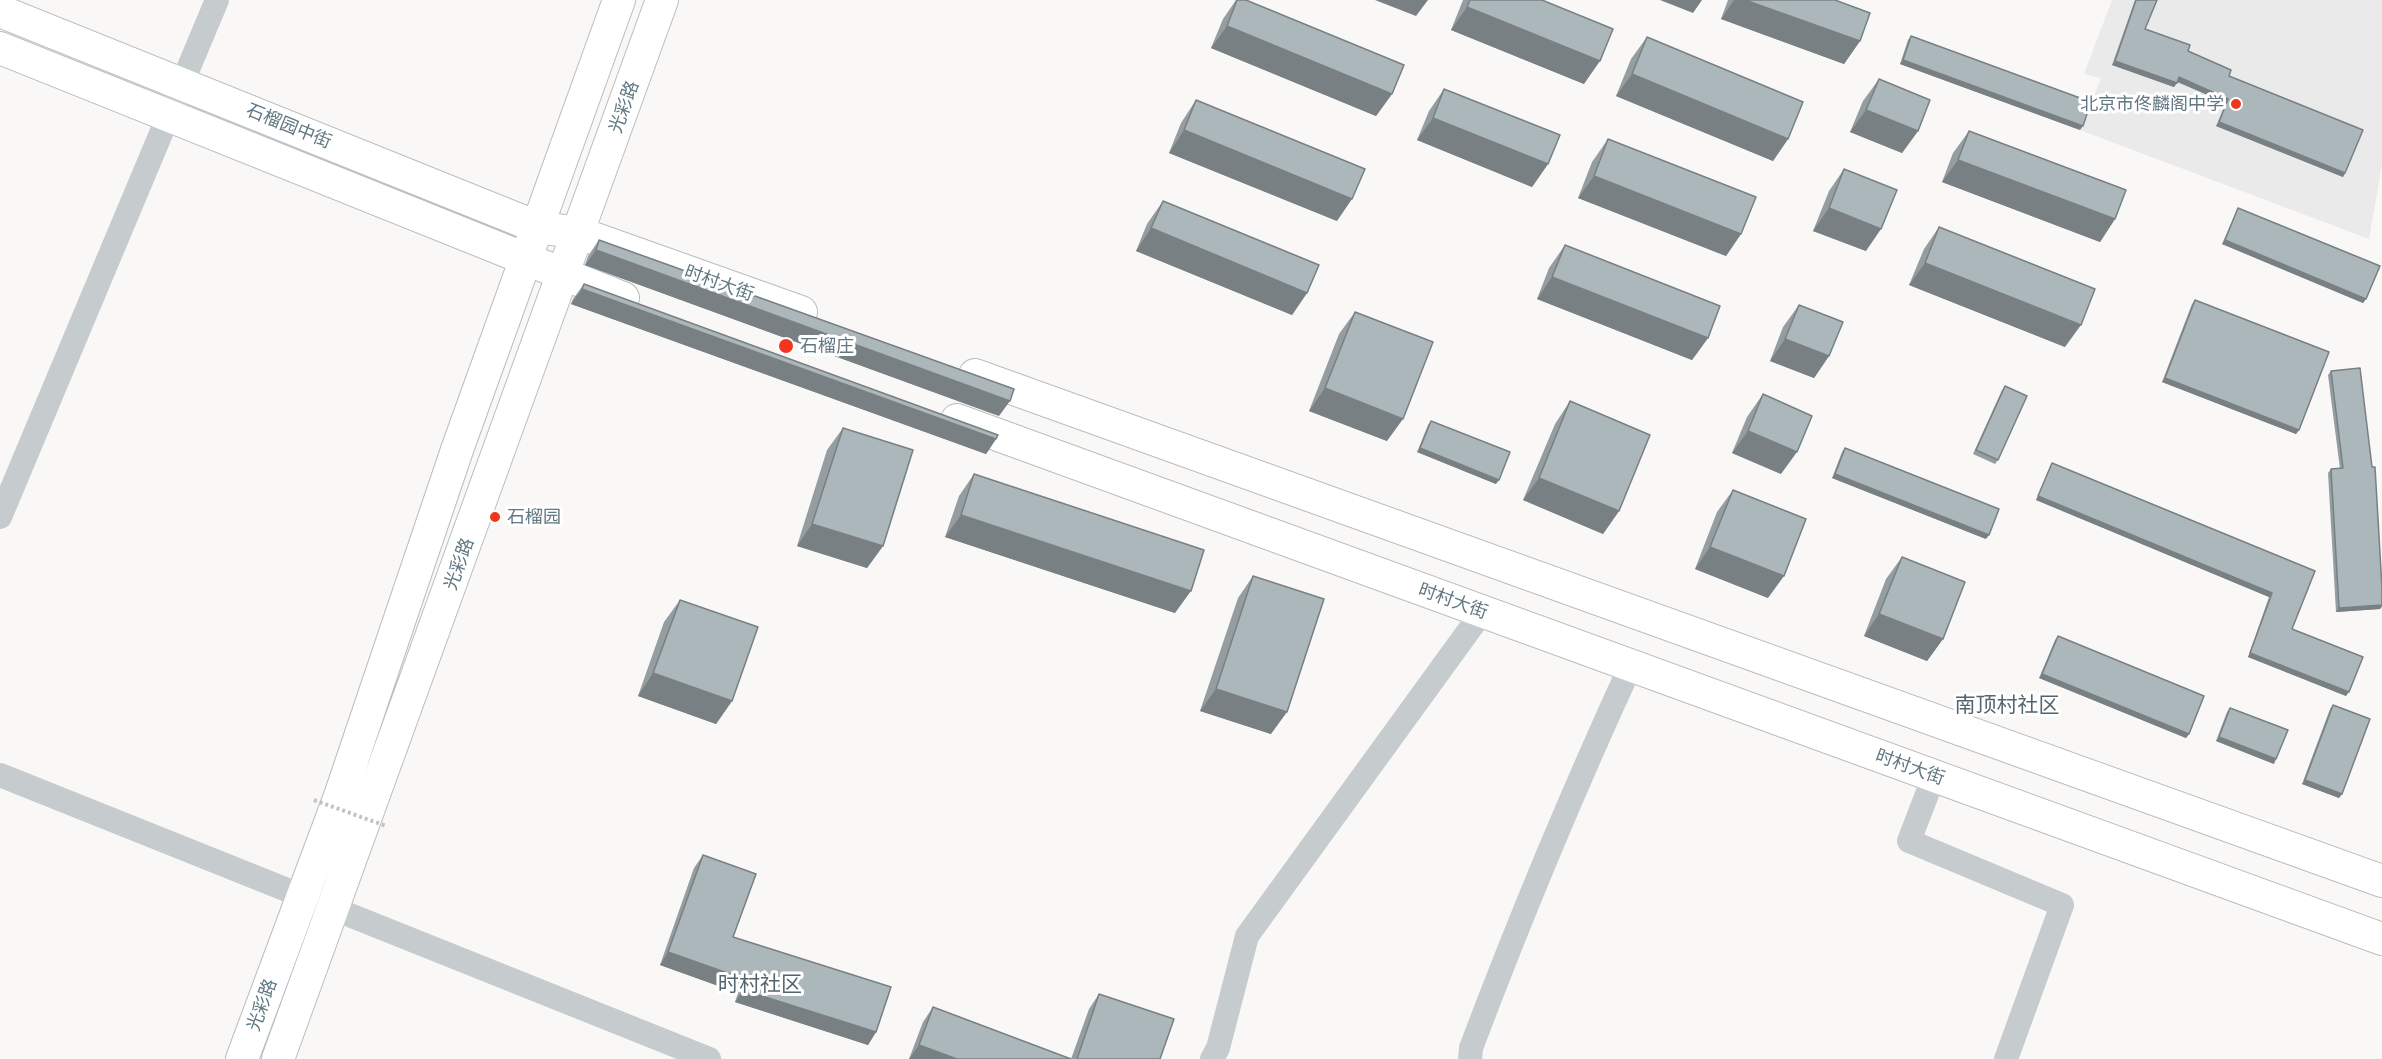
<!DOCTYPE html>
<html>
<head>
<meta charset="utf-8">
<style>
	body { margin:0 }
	canvas { display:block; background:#f9f8f6 }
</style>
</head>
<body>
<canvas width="2382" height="1059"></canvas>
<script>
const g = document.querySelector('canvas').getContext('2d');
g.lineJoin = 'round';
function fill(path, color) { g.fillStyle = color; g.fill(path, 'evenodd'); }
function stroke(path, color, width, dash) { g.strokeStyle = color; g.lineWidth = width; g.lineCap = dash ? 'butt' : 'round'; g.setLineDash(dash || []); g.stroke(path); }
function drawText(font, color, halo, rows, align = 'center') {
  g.font = font + ' Lato,"Noto Sans SC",sans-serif'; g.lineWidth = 6; g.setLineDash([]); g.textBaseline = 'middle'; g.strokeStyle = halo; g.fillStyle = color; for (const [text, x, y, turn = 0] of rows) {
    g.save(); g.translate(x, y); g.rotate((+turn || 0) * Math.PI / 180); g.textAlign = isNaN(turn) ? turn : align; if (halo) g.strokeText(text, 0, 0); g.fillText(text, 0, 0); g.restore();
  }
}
fill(new Path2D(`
	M2112,0H2382V164L2369,239L2080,130L2101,78L2084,74Z`), '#e9eae9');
const major = new Path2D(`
	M0,11L537,227L579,233L801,312
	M0,48L623,298
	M975,375L2382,881
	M957,420L2382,939
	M242,1059L340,796L458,447L619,0
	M278,1059L662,0`);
stroke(major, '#b9bec1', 34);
stroke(new Path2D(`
	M0,517L217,0
	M0,775L709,1059
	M1934,776L1909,841L2062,905L2006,1059
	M1212,1059L1218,1048L1247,936L1483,611
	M1470,1059L1471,1048C1520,918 1573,791 1631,665`), '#c6cbce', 24);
stroke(major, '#fff', 32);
stroke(new Path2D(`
	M314,800L386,826`), '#c1c4c6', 4, [3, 3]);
fill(new Path2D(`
	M1236,0H1246L1392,94L1376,116L1211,48L1223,19Z
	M1463,0H1542L1584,84L1451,30Z
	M1728,0H1835L1860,41L1844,64L1721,19Z
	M2135,0H2157L2145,29L2188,51L2229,76L2345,173L2343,177L2216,126L2226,103L2177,82L2174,87L2112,65Z
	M1911,36L2080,130L1900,64L1908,40Z
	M1647,37L1788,139L1773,161L1616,96L1631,59Z
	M1879,79L1918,131L1902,153L1850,132L1863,101Z
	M1444,89L1548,164L1532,187L1417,140L1429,111Z
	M1196,100L1337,221L1169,153L1181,123Z
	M1969,131L2115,219L2100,242L1942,182L1953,153Z
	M1608,139L1741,234L1726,256L1578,198L1592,162Z
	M1844,169L1866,251L1813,231L1829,191Z
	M1163,201L1307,293L1292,315L1136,251L1147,224Z
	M2238,208L2366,299L2363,303L2222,244L2236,212Z
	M1939,227L2065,347L1909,285L1924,249Z
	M599,240L999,416L585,265L588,256Z
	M1565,245L1708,338L1692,360L1537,299L1549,268Z
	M584,284L996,439L986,454L571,304L573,299Z
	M2195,300L2299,430L2296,434L2162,382L2192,304Z
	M1799,305L1829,356L1814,378L1770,361L1783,327Z
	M1355,312L1387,441L1309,411L1339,334Z
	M2331,371L2382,588V607L2380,609L2336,612L2328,473L2331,469H2340L2328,375Z
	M2005,386L1998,460L1995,464L1973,454L2002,390Z
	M1763,394L1781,474L1732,453L1747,417Z
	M1570,401L1619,511L1603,534L1523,500L1555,424Z
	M1431,421L1496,484L1417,452L1428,425Z
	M843,428L883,546L867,568L797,546L827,450Z
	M1845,448L1986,539L1832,478L1842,452Z
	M2052,463L2315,571L2292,629L2346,696L2248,657L2269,597L2036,500L2050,467Z
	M974,474L1175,613L945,537L959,496Z
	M1733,490L1768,598L1695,569L1717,512Z
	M1902,557L1943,639L1927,661L1864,636L1886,579Z
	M1253,576L1271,734L1200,711L1238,598Z
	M680,600L732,701L716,724L638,696L664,622Z
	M2058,636L2189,734L2186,738L2039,678L2055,640Z
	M2333,705L2342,794L2339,798L2302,784L2330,709Z
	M2230,708L2274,764L2216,741L2227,712Z
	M703,855L733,937L876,1032L868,1045L735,1002L738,993L660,965L694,868Z
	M1099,994L1160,1059H1071L1089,1009Z
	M933,1007L1071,1059H909L923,1022Z`), '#949da1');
fill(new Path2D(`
	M1375,0H1428L1416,16Z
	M1660,0H1702L1693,13Z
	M1734,0H1745L1860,41L1844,64L1721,19Z
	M1467,7L1600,61L1584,84L1451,30Z
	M1227,26L1392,94L1376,116L1211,48Z
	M1903,60L2083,126L2080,130L1900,64Z
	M2115,61L2177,83L2174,87L2112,65Z
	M1632,74L1788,139L1773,161L1616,96Z
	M2179,77L2228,99L2226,103L2176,81Z
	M1866,110L1918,131L1902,153L1850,132Z
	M1433,118L1548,164L1532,187L1417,140Z
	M2219,122L2345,173L2343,177L2216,126Z
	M1184,130L1352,199L1337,221L1169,153Z
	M1958,160L2115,219L2100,242L1942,182Z
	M1594,176L1741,234L1726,256L1578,198Z
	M1829,208L1881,229L1866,251L1813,231Z
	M1151,228L1307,293L1292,315L1136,251Z
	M2225,240L2366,299L2363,303L2222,244Z
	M596,250L1010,401L999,416L585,265Z
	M1925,263L2081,325L2065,347L1909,285Z
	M1552,277L1708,338L1692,360L1537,299Z
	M582,289L996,439L986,454L571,304Z
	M1785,339L1829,356L1814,378L1770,361Z
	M2165,378L2299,430L2296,434L2162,382Z
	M1325,388L1403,419L1387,441L1309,411Z
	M1748,431L1797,452L1781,474L1732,453Z
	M1420,448L1499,480L1496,484L1417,452Z
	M1835,474L1989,535L1986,539L1832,478Z
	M1539,478L1619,511L1603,534L1523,500Z
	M2038,496L2272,593L2269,597L2036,500Z
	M961,515L1191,591L1175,613L945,537Z
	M812,524L883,546L867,568L797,546Z
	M1710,547L1784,576L1768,598L1695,569Z
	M2382,605L2380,609L2336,612L2339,608Z
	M1879,614L1943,639L1927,661L1864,636Z
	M2250,653L2349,692L2346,696L2248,657Z
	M653,673L732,701L716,724L638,696Z
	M2042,674L2189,734L2186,738L2039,678Z
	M1216,689L1287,712L1271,734L1200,711Z
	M2219,737L2276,759L2274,764L2216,741Z
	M2305,780L2342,794L2339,798L2302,784Z
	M668,952L747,980L738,993L660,965Z
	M743,990L876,1032L868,1045L735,1002Z
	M919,1045L957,1059H909Z`), '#788083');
const building = new Path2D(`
	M1237,0H1246L1404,65L1392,94L1227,26Z
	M1470,0H1542L1613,29L1600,61L1467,7Z
	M1745,0H1835L1870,13L1860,41Z
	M2136,0H2157L2145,29L2190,45L2188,51L2231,70L2229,76L2363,130L2345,173L2219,122L2228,99L2179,77L2177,83L2115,61Z
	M1911,36L2091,102L2083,126L1903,60Z
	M1647,37L1803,102L1788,139L1632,74Z
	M1879,79L1930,100L1918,131L1866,110Z
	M1444,89L1560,135L1548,164L1433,118Z
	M1196,100L1365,169L1352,199L1184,130Z
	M1969,131L2126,190L2115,219L1958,160Z
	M1608,139L1756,197L1741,234L1594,176Z
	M1844,169L1897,190L1881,229L1829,208Z
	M1163,201L1319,265L1307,293L1151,228Z
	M2238,208L2380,266L2366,299L2225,240Z
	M1939,227L2095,289L2081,325L1925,263Z
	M599,240L1014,389L1010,401L596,250Z
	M1565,245L1720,306L1708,338L1552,277Z
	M584,284L998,435L996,439L582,289Z
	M2195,300L2329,352L2299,430L2165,378Z
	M1799,305L1843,322L1829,356L1785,339Z
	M1355,312L1433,342L1403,419L1325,388Z
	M2360,368L2372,467H2375L2382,588V605L2339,608L2331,469L2343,468L2331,371Z
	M2005,386L2027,396L1998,460L1976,450Z
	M1763,394L1812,416L1797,452L1748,431Z
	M1570,401L1650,435L1619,511L1539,478Z
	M1431,421L1510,452L1499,480L1420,448Z
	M843,428L913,450L883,546L812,524Z
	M1845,448L1999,509L1989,535L1835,474Z
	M2052,463L2315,571L2292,629L2363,657L2349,692L2250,653L2272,593L2038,496Z
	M974,474L1204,550L1191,591L961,515Z
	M1733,490L1806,519L1784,576L1710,547Z
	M1902,557L1965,582L1943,639L1879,614Z
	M1253,576L1324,599L1287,712L1216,689Z
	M680,600L758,627L732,701L653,673Z
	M2058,636L2204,696L2189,734L2042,674Z
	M2333,705L2370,719L2342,794L2305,780Z
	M2230,708L2288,730L2276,759L2219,737Z
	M703,855L756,874L733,937L891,987L876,1032L743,990L747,980L668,952Z
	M1099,994L1174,1019L1160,1059H1077Z
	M933,1007L1071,1059H957L919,1045Z`);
fill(building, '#acb7bb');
stroke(building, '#788083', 1.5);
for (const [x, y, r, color] of [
	[2236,104,6,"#f1361d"],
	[786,346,8,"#f1361d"],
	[495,517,6,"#f1361d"]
]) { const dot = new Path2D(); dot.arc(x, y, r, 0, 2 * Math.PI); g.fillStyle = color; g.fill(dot); stroke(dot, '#fff', 2); }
drawText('18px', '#617883', '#fff', [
	["北京市佟麟阁中学",2224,104,"right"],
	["石榴庄",800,346],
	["石榴园",507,517]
], 'left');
drawText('18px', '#617883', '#fff', [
	["光彩路",624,107,-70],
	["石榴园中街",289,126,22],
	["时村大街",719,283,20],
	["光彩路",459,564,-70],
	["时村大街",1453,601,20],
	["时村大街",1910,767,20],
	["光彩路",262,1005,-70]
]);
drawText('21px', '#54656e', '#fff', [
	["南顶村社区",2007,705],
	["时村社区",760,984]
]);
</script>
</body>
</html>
